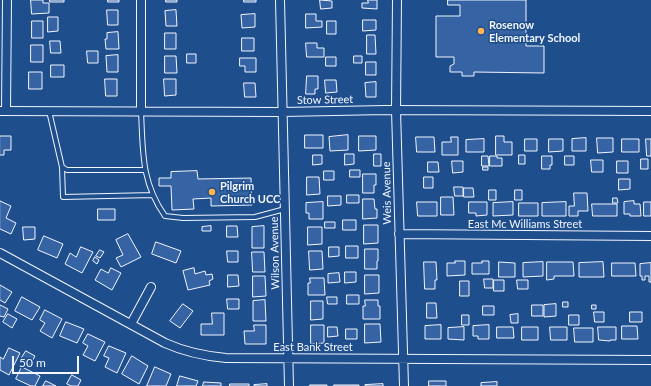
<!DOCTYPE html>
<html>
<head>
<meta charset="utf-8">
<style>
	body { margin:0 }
	#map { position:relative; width:651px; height:386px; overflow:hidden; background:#1f4e8c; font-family:Lato,sans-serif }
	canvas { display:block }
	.scale { position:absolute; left:12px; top:356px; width:67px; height:18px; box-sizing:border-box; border:2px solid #f2f6ff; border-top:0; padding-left:5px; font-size:12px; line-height:14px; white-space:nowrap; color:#f2f6ff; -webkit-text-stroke:3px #1f4e8c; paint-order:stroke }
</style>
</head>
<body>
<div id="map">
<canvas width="651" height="386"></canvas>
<div class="scale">50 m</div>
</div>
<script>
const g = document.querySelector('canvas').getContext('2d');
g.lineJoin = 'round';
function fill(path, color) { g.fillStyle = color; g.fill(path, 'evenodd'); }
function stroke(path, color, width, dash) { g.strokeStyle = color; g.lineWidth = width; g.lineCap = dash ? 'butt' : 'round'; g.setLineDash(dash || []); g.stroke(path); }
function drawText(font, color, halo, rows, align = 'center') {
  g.font = font + ' Lato,sans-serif'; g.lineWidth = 3; g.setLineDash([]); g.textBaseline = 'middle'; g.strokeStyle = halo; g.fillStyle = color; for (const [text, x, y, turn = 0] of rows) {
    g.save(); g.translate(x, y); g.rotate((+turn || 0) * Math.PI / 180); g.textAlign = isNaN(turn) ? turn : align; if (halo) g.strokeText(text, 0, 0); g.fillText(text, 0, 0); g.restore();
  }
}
const building = new Path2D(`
	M31,0H43V3H49V13L32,14Z
	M50,0H64V2H50Z
	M108,0H119V2H108Z
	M166,0H177V2H166Z
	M244,0H256V2H244Z
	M320,0L332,1V8L321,9Z
	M368,0H377V9L362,8V3H368Z
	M448,0H526V46H544V73L474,72V76H462V72H450V66L454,64V57H436V16H460V5H448Z
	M107,10H118V25H108Z
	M176,10L177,26H166L165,11Z
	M255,14V27L242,28L241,15Z
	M306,14H316V21H322V27L306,28Z
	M48,17H58V31L48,32Z
	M363,20H376V30L363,31Z
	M32,21H43V38H32Z
	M327,21H336V34H327Z
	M118,32L119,49H106L105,39H107V33Z
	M165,33H176V49H165Z
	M367,35H375L376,54H367Z
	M242,38H254V51H242Z
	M50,41H60L61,53H51Z
	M306,43H317V48H324V57H307Z
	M31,45H43V62H31Z
	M87,51H98V63H88Z
	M187,54H196V63H187Z
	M118,55V72H107L106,56Z
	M165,56H176L177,73H165Z
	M354,56H362V63H354Z
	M326,57H336V66H326Z
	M240,58H256V72H245V66H240Z
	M366,62H376V75H366Z
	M51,65H64V77H51Z
	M29,72H42V89H29Z
	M307,76H318V89H315V94H306Z
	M105,79H117V96H106Z
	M164,79H176V95L165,96Z
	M325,80H336L337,92L326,93Z
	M376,82V97H366L365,83Z
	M244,83H255L256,97H245Z
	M305,135H323V148H305Z
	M348,135V150L330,151L329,137Z
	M0,136H11V150H4V155H0Z
	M359,136H376V150L359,151Z
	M496,136H504V142H512V155H496Z
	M416,137H434L435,152H417Z
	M451,137H458V155H442V142H451Z
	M586,138V151H572V139Z
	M597,138H613V152L598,153Z
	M484,139V152H466V140Z
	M525,139H537V151H525Z
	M549,139H563V151L549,152Z
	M622,139H639V152H622Z
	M646,139H651V156H647Z
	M345,154H354V164L345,165Z
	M374,154H381V166H374Z
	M313,155H322V164L313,165Z
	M519,155H525V164H519Z
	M482,156H488L489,166H482Z
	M490,156H497V158H502V166H490Z
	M542,156H552V165H550V169H542Z
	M565,156H574V165H565Z
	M641,159H648V169H641Z
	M591,160H603V172H592Z
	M452,161H463V172L453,173Z
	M617,161H628V173H617Z
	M428,162H438L439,172H428Z
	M483,167H488V170H483Z
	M350,170H360V177H350Z
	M197,171L198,179L251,178L252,205L211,206V198L193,199L194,209L172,210L171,186H159V178H171V172Z
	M324,171H334V180H324Z
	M363,174H376V185H374V193H363Z
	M307,177H319L320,194L307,195Z
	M424,177H433V188H424Z
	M619,179H630V189L619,190Z
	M454,187H463V196H455Z
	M464,188H473L474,197H464Z
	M489,190H496V200H489Z
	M515,190H522V200H515Z
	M574,193H587L588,211H578V216H569V206H574Z
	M347,195H359V203H347Z
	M328,196H341V205L328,206Z
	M441,197H453L454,215H441Z
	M613,198H617L618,203H613Z
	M363,199H374L375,209H377V218L363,219Z
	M0,201L11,206L6,218L16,223L11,234L0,229Z
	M634,201V204H640L641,216H630V214H624V202Z
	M323,202V219H309V213H306V203Z
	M417,202H437V216H418Z
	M469,202H487V215L476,216V213H469Z
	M513,202V215L493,216V203Z
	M566,202V216H542V203Z
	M644,202H651V216H644Z
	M519,203H538V216H519Z
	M592,204H617V216H593Z
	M98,209H115V220H98Z
	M343,220H356V230H343Z
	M325,222H335V228H325Z
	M364,225H378V243L364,244Z
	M211,226V231H202V227Z
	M227,226H237L238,237H227Z
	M264,226V248H252V227Z
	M23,227H35V239L24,240Z
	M308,227H322V244L308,245Z
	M128,234L141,257L121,267L116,258L123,255L116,240Z
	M44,236L63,244L57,258L38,250Z
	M156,242L181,251L176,263L152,254Z
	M346,246H358V258H346Z
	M81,247L93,252L82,273L65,264L70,253L76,257Z
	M329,247H339V256L329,257Z
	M365,249H378V261H377V269H365Z
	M100,250L104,252L100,258L96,256Z
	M227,251H238V262H228Z
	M309,251H322L323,269L310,270Z
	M252,252H264L265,272H253Z
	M95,257L99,260L97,264L93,261Z
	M455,261H465V275L447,276V263H455Z
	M482,261H489V274H472V263H482Z
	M424,262H436L437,280H435V289H425Z
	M499,262L515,263V277H499Z
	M543,262V276L523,277V263Z
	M547,262H573L574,276H554V279L547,280Z
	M603,262L604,277H579V263Z
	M612,263H635L636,276H612Z
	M651,263V282H649V276H645V280H642V276H640V264Z
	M111,268L121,273L112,290L95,280L101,269L108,273Z
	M194,268L195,274L205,271L206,275L212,274L213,279L209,281L210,285L188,290L183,271Z
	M345,272H356V282L345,283Z
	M339,273L340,282L328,283V274Z
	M228,275H238L239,286L228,287Z
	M365,275H379V293L365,294Z
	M253,276H265L266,296L253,297Z
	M310,278H324L325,295H308V283H310Z
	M484,279H493V288H485Z
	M494,280H504V291H494Z
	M517,280H528V289H518Z
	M460,281H469V296H460Z
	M0,285L12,292L5,303L0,300Z
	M347,295H359V304H347Z
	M22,297L40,307L32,320L15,311Z
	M327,297H337V304H328Z
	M227,299H239V309H228Z
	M265,300L266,321H253V301Z
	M365,300H378V306H380V319H363V306H365Z
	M311,301H323V319L311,320Z
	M563,302H568V307H563Z
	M427,303H436L437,318H427Z
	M183,304L193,311L180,328L170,321Z
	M556,304V316L544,317V305Z
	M0,305L8,309L4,317L0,316Z
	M532,305H543V316H532Z
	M592,305H596V309H592Z
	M483,306H494V315H483Z
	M45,310L62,319L52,338L40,331L45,323L40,320Z
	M594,312H604V322H595Z
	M630,312H642V322H630Z
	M212,313H224V335H201V324H212Z
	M8,314L17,319L12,328L3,322Z
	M518,314V323H511L510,315Z
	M462,315H469V325H462Z
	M569,315H579V325H569Z
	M66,322L84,329L77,343L60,336Z
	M365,324H380L381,342L365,343Z
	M254,325H266V344H245L244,331H254Z
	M311,325H324V343L311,344Z
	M441,325V339H425V326Z
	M489,325V339H478V336H473V326Z
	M622,326H637L638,339H622Z
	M328,327H337L338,336L328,337Z
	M464,327V340L448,339V328Z
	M497,327H513L514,338H497Z
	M522,327H538V340H522Z
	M550,327H567V340H551Z
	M598,327H616V340H610V341L599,340Z
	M574,328H593V342H575Z
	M346,329H357V339H346Z
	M88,334L105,342L95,361L83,355L88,346L83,343Z
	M109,346L126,353L117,373L105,367L109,358L104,356Z
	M9,348L20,353L9,375L0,370V357L3,359Z
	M26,351L35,356L30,365L21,359Z
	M132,356L148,366L139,384L122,374Z
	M22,367L40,376L35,386H31L16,379Z
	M155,367L171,374L166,386H147Z
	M72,375L81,380L78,386H71L67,384Z
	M180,376L198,381L196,386H177Z
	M46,381L56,386H43Z
	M429,381H446V386H429Z
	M204,382L221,383V386H203Z
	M497,382V386H481V383Z
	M230,384H249V386H230Z
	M267,384V386H254V385Z
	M383,384V386H365V385Z
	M310,385H327V386H310Z
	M334,385H359V386H334Z`);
fill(building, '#3563a3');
stroke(building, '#f2f6ff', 1);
const lane = new Path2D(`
	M49,111L62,167L67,170H145
	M141,111C143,151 141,182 165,216L183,218L255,217L285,209
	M62,167L63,197L153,195`);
const street = new Path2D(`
	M280,0L289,386
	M397,0L396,110L404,386
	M0,111L282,112L386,110L651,111
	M6,111L7,0
	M141,111V0
	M399,234L651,236
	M0,253L165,343C185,352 204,356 226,358L651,360
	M131,324L151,287`);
stroke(lane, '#f2f6ff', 6);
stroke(street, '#f2f6ff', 10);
stroke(lane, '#1f4e8c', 4);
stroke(street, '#1f4e8c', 8);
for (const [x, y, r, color] of [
	[481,31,4,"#ffb74d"],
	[212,192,4,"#ffb74d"]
]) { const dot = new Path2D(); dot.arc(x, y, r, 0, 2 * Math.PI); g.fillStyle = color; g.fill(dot); stroke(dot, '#1f4e8c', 1.5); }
drawText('bold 11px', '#f2f6ff', '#1f4e8c', [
	["Rosenow",489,25],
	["Elementary School",489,38],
	["Pilgrim",220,186],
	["Church UCC",220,199]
], 'left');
drawText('11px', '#f2f6ff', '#1f4e8c', [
	["Stow Street",325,100,-1],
	["Weis Avenue",387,193,-91],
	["East Mc Williams Street",525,224],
	["Wilson Avenue",275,253,-91],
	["East Bank Street",313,347]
]);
</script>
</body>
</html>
